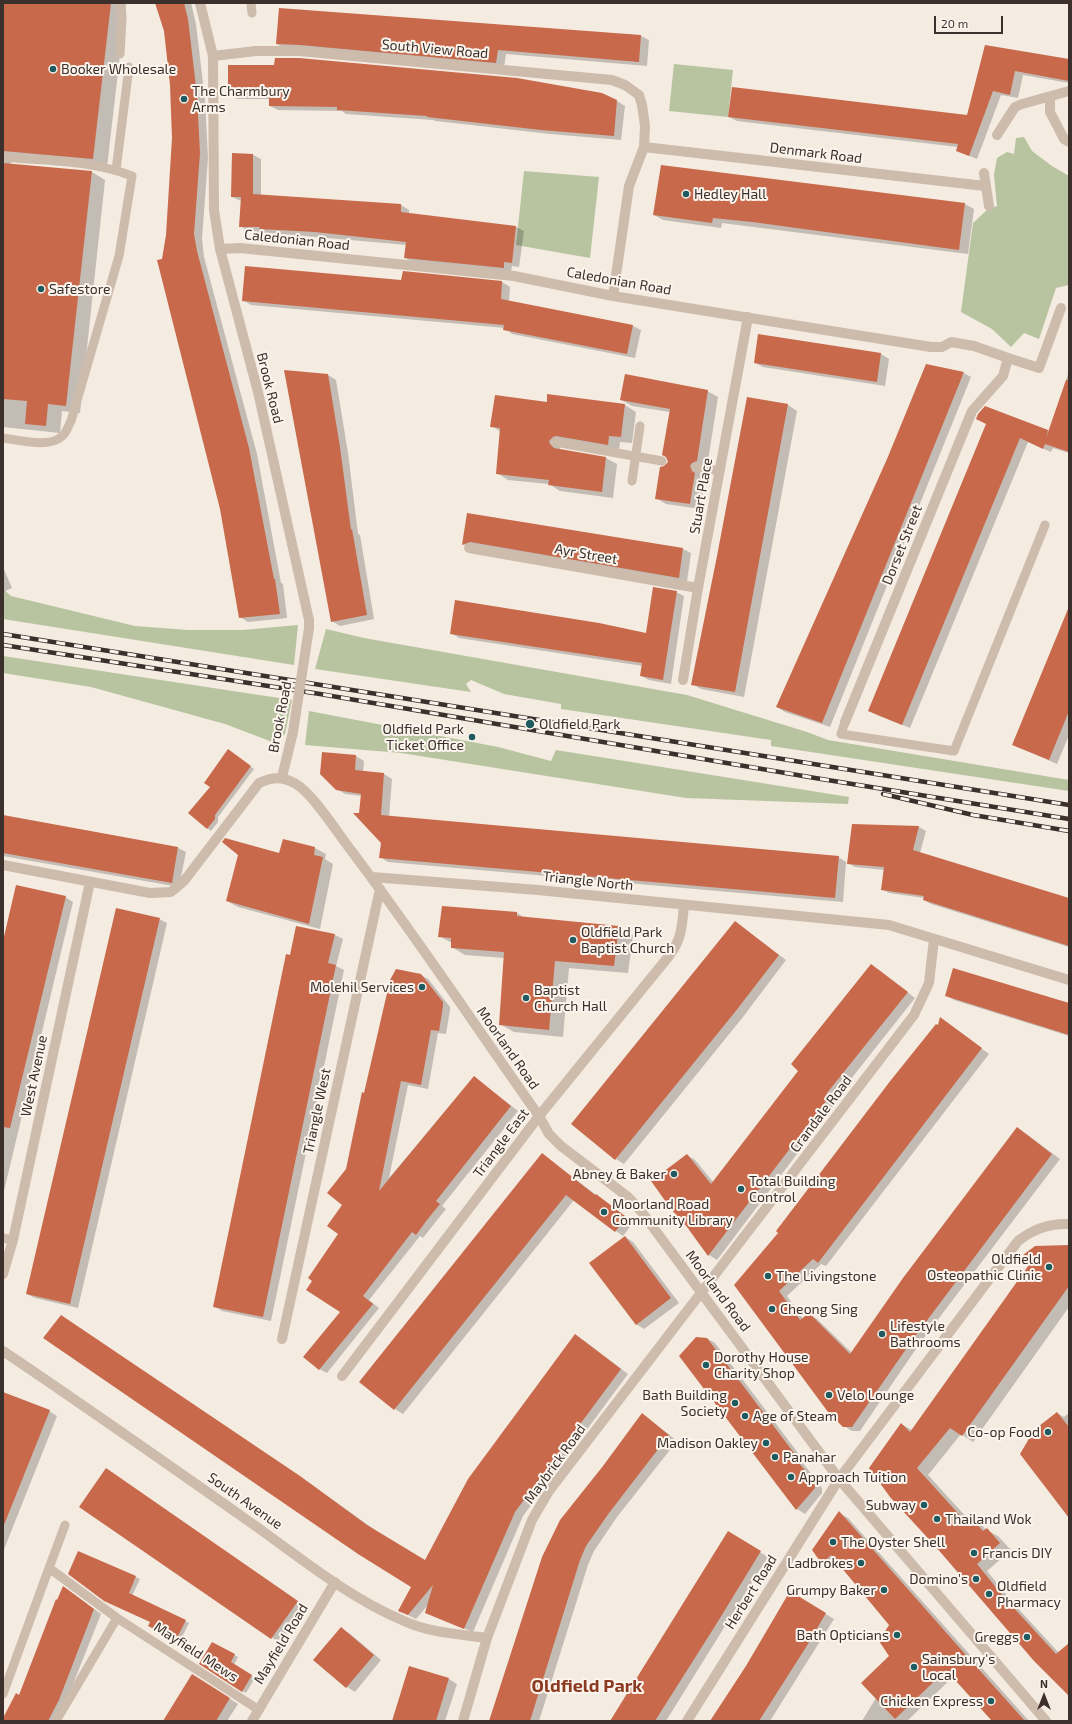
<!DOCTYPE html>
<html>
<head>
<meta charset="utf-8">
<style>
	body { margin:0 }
	#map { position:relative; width:1072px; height:1724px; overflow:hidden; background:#f4ebe1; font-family:"Exo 2",sans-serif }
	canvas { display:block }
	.frame { position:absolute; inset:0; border:4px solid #3b302b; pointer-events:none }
	.north { position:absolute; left:1024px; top:1676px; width:40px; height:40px; -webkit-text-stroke:3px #fbf5ee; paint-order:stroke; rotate:0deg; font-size:11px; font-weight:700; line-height:16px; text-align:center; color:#3b302b }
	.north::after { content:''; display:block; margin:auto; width:14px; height:18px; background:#3b302b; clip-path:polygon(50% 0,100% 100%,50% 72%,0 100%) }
	.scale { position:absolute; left:934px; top:16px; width:69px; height:18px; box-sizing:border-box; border:2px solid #3b302b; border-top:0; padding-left:5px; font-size:12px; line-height:14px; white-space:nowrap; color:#3b302b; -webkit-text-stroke:3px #fbf5ee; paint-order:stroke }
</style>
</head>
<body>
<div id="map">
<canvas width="1072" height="1724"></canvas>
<div class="frame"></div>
<div class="north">N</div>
<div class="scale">20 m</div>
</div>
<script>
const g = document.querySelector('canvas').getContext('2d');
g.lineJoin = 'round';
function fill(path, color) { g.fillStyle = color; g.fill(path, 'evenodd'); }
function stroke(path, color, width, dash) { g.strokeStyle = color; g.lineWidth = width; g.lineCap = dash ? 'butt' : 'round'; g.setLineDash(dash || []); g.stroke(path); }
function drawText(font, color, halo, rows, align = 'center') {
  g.font = font + ' "Exo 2",sans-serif'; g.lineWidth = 4; g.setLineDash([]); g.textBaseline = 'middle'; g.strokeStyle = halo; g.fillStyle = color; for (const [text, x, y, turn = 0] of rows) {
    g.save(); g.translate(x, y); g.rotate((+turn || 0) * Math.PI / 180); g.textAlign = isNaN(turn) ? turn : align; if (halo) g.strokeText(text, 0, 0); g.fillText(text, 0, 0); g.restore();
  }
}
fill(new Path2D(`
	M674,64L733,70L728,117L669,111Z
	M1024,137L1032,151L1052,166L1069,176V285L1056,288L1039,339L1024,333L1011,347L992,329L961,312L973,223L988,209L997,206L994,175L997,158L1007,152L1014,154L1016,138Z
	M524,171L599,177L590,258L516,245Z
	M3,589L11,596L135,626L188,630H243L298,625L294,665L3,619Z
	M326,629L364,638L687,695L807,732L828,740L1069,780V791L771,746V740L561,709V704L504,694L471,680L466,684L471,692L315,669Z
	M3,656L292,700L285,734L275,743L225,724L91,687L3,673Z
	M309,711L498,747L551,761L556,750L849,797L848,804L686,798L401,753L305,745Z`), '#b8c4a0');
fill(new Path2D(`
	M3,3H126L107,167L14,159L10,165L92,172L105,180L80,413L62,411L60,433L3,427Z
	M157,3H191L196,24L205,100L208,158L202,239L204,257L257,454L281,583L283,584L287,618L248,622L240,617L221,508L163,260L167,236L173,138L171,85L165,31Z
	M641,36L649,40L647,66L506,54L504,67L285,49L277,44Z
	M985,46L1069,60V83L1023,75L1018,98L1001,95L977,159L957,151L958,147L737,121L729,117L968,116Z
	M275,66L617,101L625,106L621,140L550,134L436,121L433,120L346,114L342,111L278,110L270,106V99H237L229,94Z
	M253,155L261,159V196L401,205L409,210V214L516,227L524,231L519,267L512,266L511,272L413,262L405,258L407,245L248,231L240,226L241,201L232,197Z
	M965,204L974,209L968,254L722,223L721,228L663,220L654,215Z
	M403,272L502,282L510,287L509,302L633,326L641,330L635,358L512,334L505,328L251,305L243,300L402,281Z
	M759,335L881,354L889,359L885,386L763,367L755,363Z
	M1069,371V453L1053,448L1051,452L1028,442L910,728L877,715L869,710L987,424L986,407L1049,431Z
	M964,373L971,377L830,727L785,712L777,707Z
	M328,375L336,380L348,453L358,534L360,535L374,619L340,626L332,621Z
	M707,391L718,397L707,467L702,469L700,473L702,478L705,480L700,509L666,504L656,498L665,467L669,462L670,412L632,406L621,400Z
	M748,398L788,405L797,411L744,697L701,689L692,684L718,556Z
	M548,403L625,405L636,412L632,443L620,442L619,451L560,447V450L606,458L617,464L613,498L560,491L549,484L508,480L497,473L501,432L492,426Z
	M468,515L683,549L691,553L687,582L471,549L463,544Z
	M3,567L12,588L3,592Z
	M676,592L684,596L671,684L649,680L641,676L643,666L459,638L451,633L647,635Z
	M1069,610V735L1057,764L1014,745Z
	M232,753L254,769L218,817V822L211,831L189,813L212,787Z
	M323,753L356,756L364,761L363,772L384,774L392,779L389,817L838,857L848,863L853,825L919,827L926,831L920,853L1069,900V947L931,904L924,900V898L889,893L882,889L884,870L855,867L846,862L843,902L388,862L380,857L382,842L360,814L362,796L345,794L337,789Z
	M3,817L178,848L186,852L179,887L3,856Z
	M315,848L326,854L325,859L333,864L320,929L238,907L227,901L280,854Z
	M65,897L73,902L3,1195V946Z
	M517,913L525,918L619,927L633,935L628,973L569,968L563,1037L514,1032L500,1024L505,958L465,955L452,947V943L439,936Z
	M159,919L167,923L78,1308L35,1298L27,1294Z
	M735,922L786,960L743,1017L624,1164L616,1159Z
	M335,935L343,939L336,966L344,970L271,1321L222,1311L214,1306L291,956Z
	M879,970L915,998L835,1099L837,1101L717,1260L709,1255L688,1226L687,1155L695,1160L714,1183Z
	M421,975L428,979L450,1007V1010L446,1034L438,1033L428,1089L408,1085L389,1178L474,1077L518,1111L442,1206L446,1209L434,1224L423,1238L420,1236L369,1300L379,1308L327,1373L319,1369L341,1312L340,1234L347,1169L365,1094Z
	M946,995L1069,1004V1036L954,1000Z
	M940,1018L989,1054L826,1266L821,1264L787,1296L803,1319L809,1314L817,1319L852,1353L1025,1133L1060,1159L920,1343L860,1431H852L844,1426L735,1285L780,1232L938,1026Z
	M542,1154L632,1222L631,1223L632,1224L623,1236L574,1200L403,1414L395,1409Z
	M625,1237L633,1242L679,1303L644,1329L636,1324Z
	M1069,1247V1307L973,1442L961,1434L928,1475L968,1519L970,1518L981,1524L986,1530L998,1536L1011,1550L987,1571L1013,1603L1059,1653L1069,1644V1695L937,1547L901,1424L912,1430Z
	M69,1321L308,1482L375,1530L425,1561L583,1340L628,1374L523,1516L473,1632L426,1613L428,1605L416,1619L400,1611L412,1587Z
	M706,1338L715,1343L801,1457L800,1459L822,1488V1493L805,1514L797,1509L681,1356Z
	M3,1399L49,1411L57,1416L3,1552Z
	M1057,1413L1064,1417L1069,1413V1516Z
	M642,1414L677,1441L617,1517L594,1551L588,1565L539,1721H490L604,1467Z
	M107,1469L305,1607L280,1643L80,1507Z
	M839,1513L848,1518L1029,1721H993L953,1677L907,1721H862L876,1698L891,1656V1625L838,1561L831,1568L823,1563Z
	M728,1533L768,1557L666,1721H611Z
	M78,1552L140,1579L132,1596L189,1623L180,1641L153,1628L151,1622Z
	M64,1587L101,1614L65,1704L56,1721H3L20,1696Z
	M790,1593L834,1619L770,1721H712L746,1666Z
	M341,1629L349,1633L381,1660L355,1692L347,1687Z
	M213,1644L238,1657L234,1665L255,1678L246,1693L242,1691Z
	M449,1679L457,1684L445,1721H393Z
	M201,1680L238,1704L227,1721H164Z`), '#0003');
fill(new Path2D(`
	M3,3H111L93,159L3,151Z
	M155,3H184L188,19L197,95L200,153L194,234L197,251L249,448L274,579H275L280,614L239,618L220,509L157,260L162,259L166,235L172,138L170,85L164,31Z
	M279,8L641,35L639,62L498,50L496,63L300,45L276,44Z
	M985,45L1069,59V81L1015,71L1010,95L993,91L969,156L956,151L958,144L728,117L732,87L967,115Z
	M275,58H299L517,78L602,93L617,100L614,136L541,130L427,117V116L337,110V107L269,106V95H228V65H274Z
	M232,153L253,154V194L401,204V212L516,226L512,263L504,262V268L404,258L406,242L315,232L259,229L260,227H239L241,197H231Z
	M3,163L92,171L66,406L48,404L46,426L25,424L27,401L3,399Z
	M661,165L965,203L959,250L752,222L713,218L712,223L653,215Z
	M245,266L401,280L403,271L502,281L501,299L633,325L627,354L503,330L504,325L242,301Z
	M758,334L881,353L877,382L754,363Z
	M926,364L964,372L822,723L776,707L887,459Z
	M284,370L328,374L340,447L351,530L352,529L367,615L331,622Z
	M625,374L708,390L697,461L692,463L690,466L692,471L695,473L690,504L655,499L660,467L664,466L668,462L666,457L662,455L670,409L620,400Z
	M1066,380H1069V452L1045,444L1043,449L1020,438L902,725L868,711L986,424L976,419L978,414L985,406L1048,430L1046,438Z
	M547,394L625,404L621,437L609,436L608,445L556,436L553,437L549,441L550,444L554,448L606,457L602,492L548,485L549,480L496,474L500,428L490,427L495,395L547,402Z
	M747,397L788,404L735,692L691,685L717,556Z
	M467,513L683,548L679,578L470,542L462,545Z
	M653,587L677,591L663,680L640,676L642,663L450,634L455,600L599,623L646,633Z
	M1068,609L1069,711L1049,760L1012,745Z
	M228,749L251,766L215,815V819L207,829L188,813L210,787L204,783Z
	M322,752L356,755L355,770L384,773L381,815L839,856L835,898L379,858L381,843L353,813H359L361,794L336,790L320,774Z
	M3,815L178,847L172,883L3,853Z
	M852,824L919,826L913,850L1069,898V946L923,900L924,896L881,890L884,867L847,864Z
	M225,838L279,853L283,839L315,847L314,855L323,857L309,924L226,901L238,855L222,842Z
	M16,885L66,896L10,1128L3,1127V941Z
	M442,906L517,912V916L619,926L614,966L555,961L549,1030L499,1025L504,952L451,948V938L438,937Z
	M116,908L160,918L70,1304L26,1294Z
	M735,921L779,955L735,1012L615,1160L571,1124Z
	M296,926L335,934L328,963L336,965L263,1317L213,1307L286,954L290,955Z
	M871,964L908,992L827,1093L830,1096L708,1256L687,1227L671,1209L651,1181L687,1154L711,1184L798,1071L791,1064Z
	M953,968L1069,1003V1035L945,996Z
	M396,969L421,974L443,1002V1006L439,1031L431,1030L421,1085L401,1081L379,1191L474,1076L511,1106L436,1201L440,1204L427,1220L416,1235L412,1232L363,1296L373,1304L319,1370L303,1357L340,1312L306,1290L312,1281L308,1278L338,1234L327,1226L342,1205L327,1193L346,1169L362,1092L364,1093L390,980Z
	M940,1017L982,1048L818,1263L813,1259L779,1291L800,1320L809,1313L850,1354L903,1278L1017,1127L1052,1154L913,1339L852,1427H843L828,1412L734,1285L778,1233L776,1231L891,1080L936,1024L938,1025Z
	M542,1153L595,1195L596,1194L625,1216L623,1218L625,1219L615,1232L566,1195L394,1410L359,1382Z
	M625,1236L671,1298L636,1325L589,1263Z
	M1069,1245V1286L962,1436L950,1428L917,1468L965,1521L970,1517L983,1531L987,1528L1000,1543L977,1564L1003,1596L1056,1654L1069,1643V1696L1034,1661L936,1547L890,1497L869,1468L901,1423L910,1432L1031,1262L1023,1255L1035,1246Z
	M61,1315L300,1476L367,1525L425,1560L468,1479L575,1334L621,1369L515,1512L464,1629L425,1613L433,1585L408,1615L398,1611L411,1587L358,1554L43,1338Z
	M696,1337L707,1338L794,1453L792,1454L814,1482L815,1488L796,1510L679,1356Z
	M3,1392L50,1410L4,1525H3Z
	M1057,1412L1069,1427V1518L1020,1454L1034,1430Z
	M642,1413L669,1435L609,1513L586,1546L580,1560L530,1721H489L542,1557L560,1520L603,1466Z
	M106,1468L298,1601L271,1639L79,1507Z
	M839,1511L965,1654L1025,1721H992L946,1670L895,1719L861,1683L889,1656L879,1641L889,1625L831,1555L822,1564L812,1550Z
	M728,1531L761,1551L717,1623L655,1721H610Z
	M78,1551L136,1576L129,1593L186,1620L176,1640L148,1626L150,1622L104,1601L68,1574Z
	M63,1586L94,1609L59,1700L48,1721H3V1718L16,1693L19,1695L56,1599L57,1600Z
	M790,1591L826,1613L808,1644L759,1721H710L746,1666Z
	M341,1627L374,1655L346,1688L313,1660Z
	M212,1642L235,1654L231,1662L252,1675L242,1692L199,1664Z
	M409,1666L449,1678L436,1721H392Z
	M192,1674L230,1698L216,1721H163Z`), '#c8694b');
stroke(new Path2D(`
	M251,3L252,13
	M120,54L122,18L121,3
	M3,157C45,161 92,160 132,176L119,256L71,421C68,426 66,434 61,437C49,448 18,440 3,438
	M116,170L129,67
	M555,442L662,461
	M696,467L720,471
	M632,481L640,426
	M845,722L841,734L954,751L1045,525
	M3,1238L13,1240
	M49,1568L65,1525
	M3,1694L49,1568L117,1618L259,1710
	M56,1721L117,1618`), '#cdbbac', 9);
stroke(new Path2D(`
	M200,3L213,56L214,210L220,249L258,392L309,620V628
	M213,56L256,51H299L612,80L625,85L639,95L642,105L645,126L644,147L629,186L613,296
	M1050,97V112L1064,139L1069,142
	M997,135L1015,107L1022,104L1069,91
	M644,147L985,186
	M984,173L989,206
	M220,249L240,248L514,276L613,296L931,347H942L951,342L974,346L1008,358L1003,376L972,411L845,722
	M1008,358L1039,368L1061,308
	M469,548L698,588
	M683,680L698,588L748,317
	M282,777L293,732
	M3,865L150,893L171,892L184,881L259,783C272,777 282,776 296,784C312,793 337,832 350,849C416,936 476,1027 539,1116L549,1134L561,1146L628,1197L641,1211L839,1479L1046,1721
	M372,877L538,890L889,925L1069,980
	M3,1274L13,1240L90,882
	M282,1339L380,889
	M3,1351C85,1406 166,1463 247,1520C297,1555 347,1597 404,1621C430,1633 459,1634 487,1638
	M342,1376L539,1116L669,956C682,939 682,926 684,905
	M252,1721L335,1582
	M463,1721L487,1638L532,1520L549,1491L914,1015L929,983L934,939
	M687,1721L839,1479L1018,1241C1033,1229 1049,1223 1069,1224`), '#cdbbac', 10);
const rail = new Path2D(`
	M3,634L1069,805
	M3,645L320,694L815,778L1069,819
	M883,794L973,815L1069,831`);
stroke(rail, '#3b302b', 4.5);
stroke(rail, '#fbf5ee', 3, [9]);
stroke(new Path2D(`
	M293,732L309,628`), '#cdbbac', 10);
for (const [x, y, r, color] of [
	[53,69,4,"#1f5a5e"],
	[184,99,4,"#1f5a5e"],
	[686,194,4,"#1f5a5e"],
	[41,289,4,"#1f5a5e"],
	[530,724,5,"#1f5a5e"],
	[472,737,4,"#1f5a5e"],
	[573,940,4,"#1f5a5e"],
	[422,987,4,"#1f5a5e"],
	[526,998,4,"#1f5a5e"],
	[674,1174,4,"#1f5a5e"],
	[741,1189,4,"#1f5a5e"],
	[604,1212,4,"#1f5a5e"],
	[1049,1267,4,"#1f5a5e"],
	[768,1276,4,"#1f5a5e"],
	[772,1309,4,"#1f5a5e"],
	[882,1334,4,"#1f5a5e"],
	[706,1365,4,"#1f5a5e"],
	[829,1395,4,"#1f5a5e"],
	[735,1403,4,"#1f5a5e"],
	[745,1416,4,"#1f5a5e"],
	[1048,1432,4,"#1f5a5e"],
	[766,1443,4,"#1f5a5e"],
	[775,1457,4,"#1f5a5e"],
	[791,1477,4,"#1f5a5e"],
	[924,1505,4,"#1f5a5e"],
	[937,1519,4,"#1f5a5e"],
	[833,1542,4,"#1f5a5e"],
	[974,1553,4,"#1f5a5e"],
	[861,1563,4,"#1f5a5e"],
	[976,1579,4,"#1f5a5e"],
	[884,1590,4,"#1f5a5e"],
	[989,1594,4,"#1f5a5e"],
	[897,1635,4,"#1f5a5e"],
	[1027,1637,4,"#1f5a5e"],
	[914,1667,4,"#1f5a5e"],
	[991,1701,4,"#1f5a5e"]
]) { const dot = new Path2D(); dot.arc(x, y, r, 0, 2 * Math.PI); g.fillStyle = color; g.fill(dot); stroke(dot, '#fbf5ee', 1.5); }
drawText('14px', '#3b302b', '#fbf5ee', [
	["South View Road",435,49,5],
	["Denmark Road",816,153,7],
	["Caledonian Road",297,240,6],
	["Caledonian Road",619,281,10],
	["Brook Road",270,388,76],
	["Stuart Place",701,496,-80],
	["Dorset Street",902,545,-68],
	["Ayr Street",586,554,10],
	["Brook Road",280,717,-79],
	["Triangle North",588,881,6],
	["Moorland Road",508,1048,55],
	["West Avenue",34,1076,-78],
	["Triangle West",317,1111,-78],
	["Crandale Road",821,1114,-53],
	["Triangle East",501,1143,-53],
	["Moorland Road",718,1291,53],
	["Maybrick Road",555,1464,-54],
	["South Avenue",245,1501,35],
	["Herbert Road",751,1592,-58],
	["Mayfield Road",281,1644,-59],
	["Mayfield Mews",196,1652,33]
]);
drawText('14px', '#3b302b', '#fbf5ee', [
	["Booker Wholesale",61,69],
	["The Charmbury",192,91],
	["Arms",192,107],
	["Hedley Hall",694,194],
	["Safestore",49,289],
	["Oldfield Park",539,724],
	["Oldfield Park",464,729,"right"],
	["Ticket Office",464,745,"right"],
	["Oldfield Park",581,932],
	["Baptist Church",581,948],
	["Molehil Services",414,987,"right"],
	["Baptist",534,990],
	["Church Hall",534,1006],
	["Abney & Baker",666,1174,"right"],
	["Total Building",749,1181],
	["Control",749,1197],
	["Moorland Road",612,1204],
	["Community Library",612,1220],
	["Oldfield",1041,1259,"right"],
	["Osteopathic Clinic",1041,1275,"right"],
	["The Livingstone",776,1276],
	["Cheong Sing",780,1309],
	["Lifestyle",890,1326],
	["Bathrooms",890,1342],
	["Dorothy House",714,1357],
	["Charity Shop",714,1373],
	["Bath Building",727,1395,"right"],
	["Society",727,1411,"right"],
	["Velo Lounge",837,1395],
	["Age of Steam",753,1416],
	["Co-op Food",1040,1432,"right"],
	["Madison Oakley",758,1443,"right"],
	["Panahar",783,1457],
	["Approach Tuition",799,1477],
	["Subway",916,1505,"right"],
	["Thailand Wok",945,1519],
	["The Oyster Shell",841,1542],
	["Francis DIY",982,1553],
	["Ladbrokes",853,1563,"right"],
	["Domino's",968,1579,"right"],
	["Oldfield",997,1586],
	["Pharmacy",997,1602],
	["Grumpy Baker",876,1590,"right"],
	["Bath Opticians",889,1635,"right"],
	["Greggs",1019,1637,"right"],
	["Sainsbury's",922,1659],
	["Local",922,1675],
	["Chicken Express",983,1701,"right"]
], 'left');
drawText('bold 18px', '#8c3b22', '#fbf5ee', [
	["Oldfield Park",587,1686]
]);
</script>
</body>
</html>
